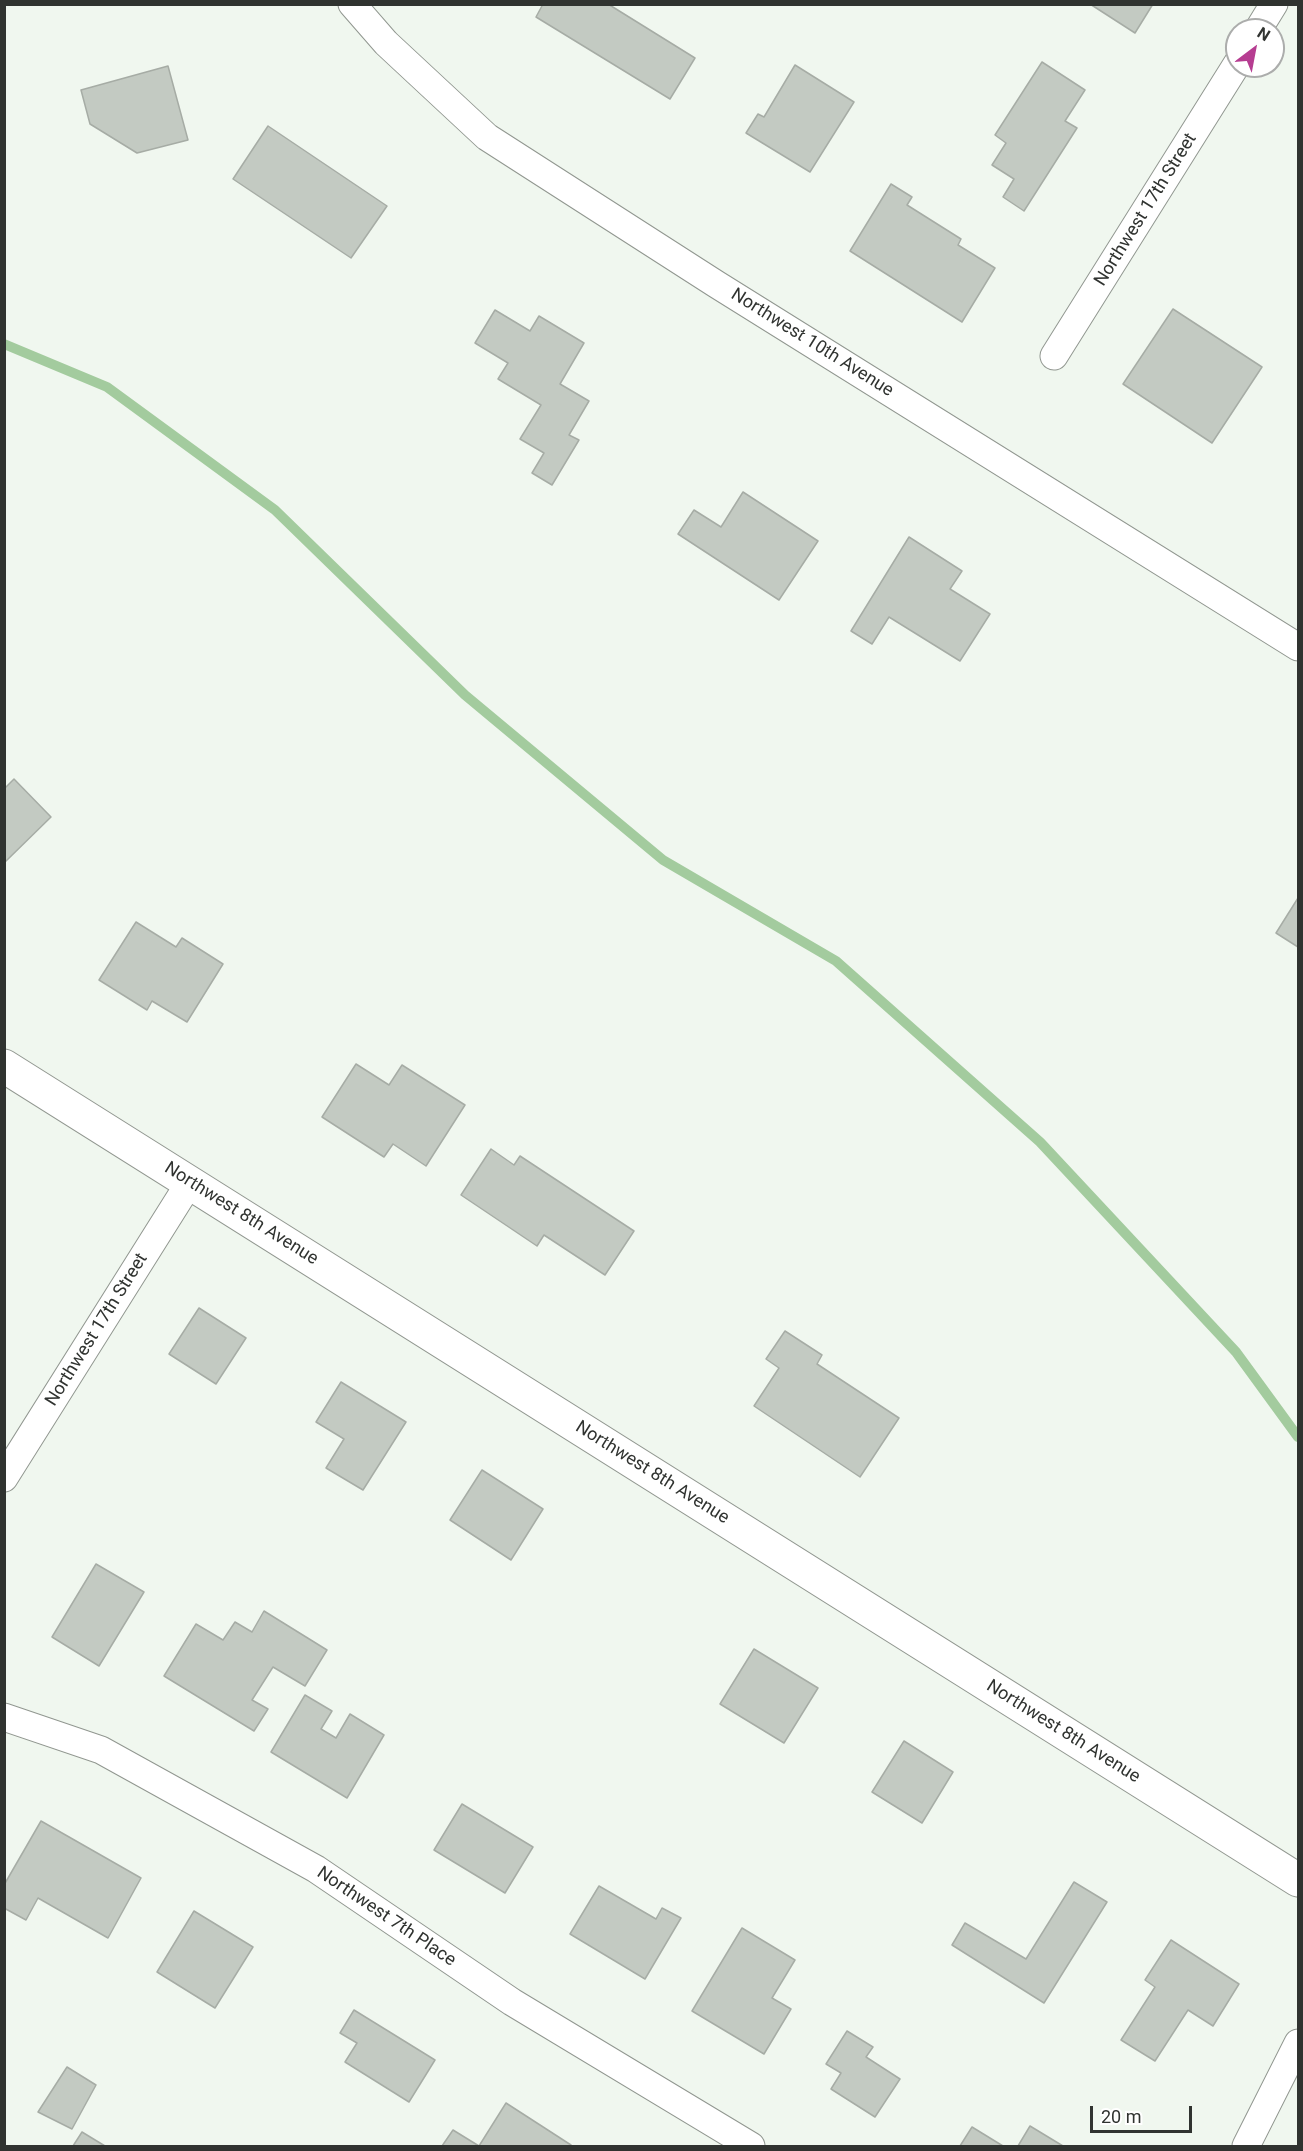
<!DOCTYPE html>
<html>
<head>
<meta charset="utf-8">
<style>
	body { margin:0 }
	#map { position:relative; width:1303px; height:2151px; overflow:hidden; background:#f0f7ef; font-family:Roboto,sans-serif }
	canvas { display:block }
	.frame { position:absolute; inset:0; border:6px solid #303330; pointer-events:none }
	.north { position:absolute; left:1225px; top:18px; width:60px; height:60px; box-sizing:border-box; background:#fff; border:2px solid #acadac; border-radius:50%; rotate:32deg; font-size:16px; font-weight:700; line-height:24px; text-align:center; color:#303330 }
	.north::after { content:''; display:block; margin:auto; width:21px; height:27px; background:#b63d91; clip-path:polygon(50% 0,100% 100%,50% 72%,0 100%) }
	.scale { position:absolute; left:1090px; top:2106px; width:102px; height:27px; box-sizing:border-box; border:3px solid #303330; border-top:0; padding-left:8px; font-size:18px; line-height:21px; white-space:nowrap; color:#303330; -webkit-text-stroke:4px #fff; paint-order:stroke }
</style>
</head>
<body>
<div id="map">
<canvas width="1303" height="2151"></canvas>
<div class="frame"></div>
<div class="north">N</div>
<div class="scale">20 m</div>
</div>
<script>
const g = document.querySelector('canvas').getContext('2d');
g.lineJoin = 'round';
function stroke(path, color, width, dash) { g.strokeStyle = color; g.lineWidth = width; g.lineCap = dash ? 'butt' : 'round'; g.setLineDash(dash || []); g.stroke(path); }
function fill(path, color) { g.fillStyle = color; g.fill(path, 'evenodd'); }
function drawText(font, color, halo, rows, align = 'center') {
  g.font = font + ' Roboto,sans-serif'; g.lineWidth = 6; g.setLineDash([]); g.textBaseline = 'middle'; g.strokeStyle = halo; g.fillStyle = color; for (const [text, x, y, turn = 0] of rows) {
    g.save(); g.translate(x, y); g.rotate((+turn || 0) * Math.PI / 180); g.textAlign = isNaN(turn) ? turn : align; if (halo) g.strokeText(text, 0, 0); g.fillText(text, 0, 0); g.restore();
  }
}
stroke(new Path2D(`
	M4,344L107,387L275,510L465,695L663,860L836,961L1040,1142L1236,1352L1298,1437`), '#a3cb9e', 10);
const building = new Path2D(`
	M543,4H608L695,58L670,99L536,17Z
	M1090,4H1153L1135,33Z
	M1042,62L1085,90L1065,121L1077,128L1024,211L1003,197L1014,179L992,165L1006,143L995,135Z
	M795,65L854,102L810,172L746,133L758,114L764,117Z
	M168,66L188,140L137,153L90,124L81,90Z
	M268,126L387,206L351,258L233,179Z
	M891,184L912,197L907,205L961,239L958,245L995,268L962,322L850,251Z
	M1173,309L1262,367L1212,443L1123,384Z
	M495,310L530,331L539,316L584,343L560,384L589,401L569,435L579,440L552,485L532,473L544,453L520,439L541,405L498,379L508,363L475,343Z
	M743,492L818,541L779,600L678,534L694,510L721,527Z
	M909,537L962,571L950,589L990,614L960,661L889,617L872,644L851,631Z
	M14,779L51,817L4,863V789Z
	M1298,898V947L1276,933Z
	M136,922L176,947L182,938L223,964L187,1022L152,1001L147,1010L99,980Z
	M356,1064L389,1085L402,1065L465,1105L426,1166L393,1144L384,1157L322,1117Z
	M491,1149L514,1165L520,1156L634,1231L605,1275L544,1235L537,1246L461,1195Z
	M199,1308L246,1338L216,1384L169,1354Z
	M785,1331L822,1355L817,1364L899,1418L860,1477L754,1406L779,1368L766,1359Z
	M341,1382L406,1422L363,1490L326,1468L344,1439L316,1422Z
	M482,1470L543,1509L511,1560L450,1520Z
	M96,1564L144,1592L99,1666L52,1637Z
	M264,1611L327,1650L305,1686L273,1667L252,1700L268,1709L254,1731L164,1676L196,1624L223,1640L235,1622L252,1632Z
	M754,1649L818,1688L784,1743L720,1704Z
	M305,1695L332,1711L321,1729L336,1738L350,1714L384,1735L347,1798L271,1752Z
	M904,1741L953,1772L922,1823L872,1792Z
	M462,1804L533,1847L505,1893L434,1850Z
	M41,1821L141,1878L108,1938L38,1898L26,1920L4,1908V1885Z
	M1074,1882L1107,1902L1044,2003L952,1945L965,1923L1026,1959Z
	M599,1886L656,1919L662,1908L681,1918L645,1979L570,1934Z
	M194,1911L253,1947L215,2008L157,1972Z
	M742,1928L795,1960L772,1998L791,2009L764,2054L692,2011Z
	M1171,1940L1239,1984L1213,2026L1188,2010L1155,2061L1121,2040L1155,1987L1145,1980Z
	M354,2010L435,2060L409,2102L345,2062L357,2043L340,2033Z
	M847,2031L873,2047L866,2057L900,2079L875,2117L831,2089L841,2073L826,2064Z
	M67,2067L96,2085L72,2129L38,2112Z
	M506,2103L571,2145L570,2146H442L453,2130L479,2146Z
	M1030,2126L1063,2146H1018Z
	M972,2127L1003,2146H960Z
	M82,2132L105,2146H73Z`);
fill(building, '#c3cac2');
stroke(building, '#a6aca5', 1.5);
const minor = new Path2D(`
	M352,4L386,43L487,137L716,284L1298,647
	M1258,30L1274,4
	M1054,356L1237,64
	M4,1478L190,1182
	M4,1717L101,1750L316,1869L512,2002L751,2146
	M1246,2146L1298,2043`);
const tertiary = new Path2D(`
	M4,1066L1298,1880`);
stroke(minor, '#919790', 29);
stroke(tertiary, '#919790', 35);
stroke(minor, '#fff', 27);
stroke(tertiary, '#fff', 33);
drawText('18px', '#303330', '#fff', [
	["Northwest 17th Street",1146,210,-58],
	["Northwest 10th Avenue",812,343,32],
	["Northwest 8th Avenue",241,1214,32],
	["Northwest 17th Street",97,1330,-58],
	["Northwest 8th Avenue",652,1473,32],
	["Northwest 8th Avenue",1063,1732,32],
	["Northwest 7th Place",386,1917,34]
]);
</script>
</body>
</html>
